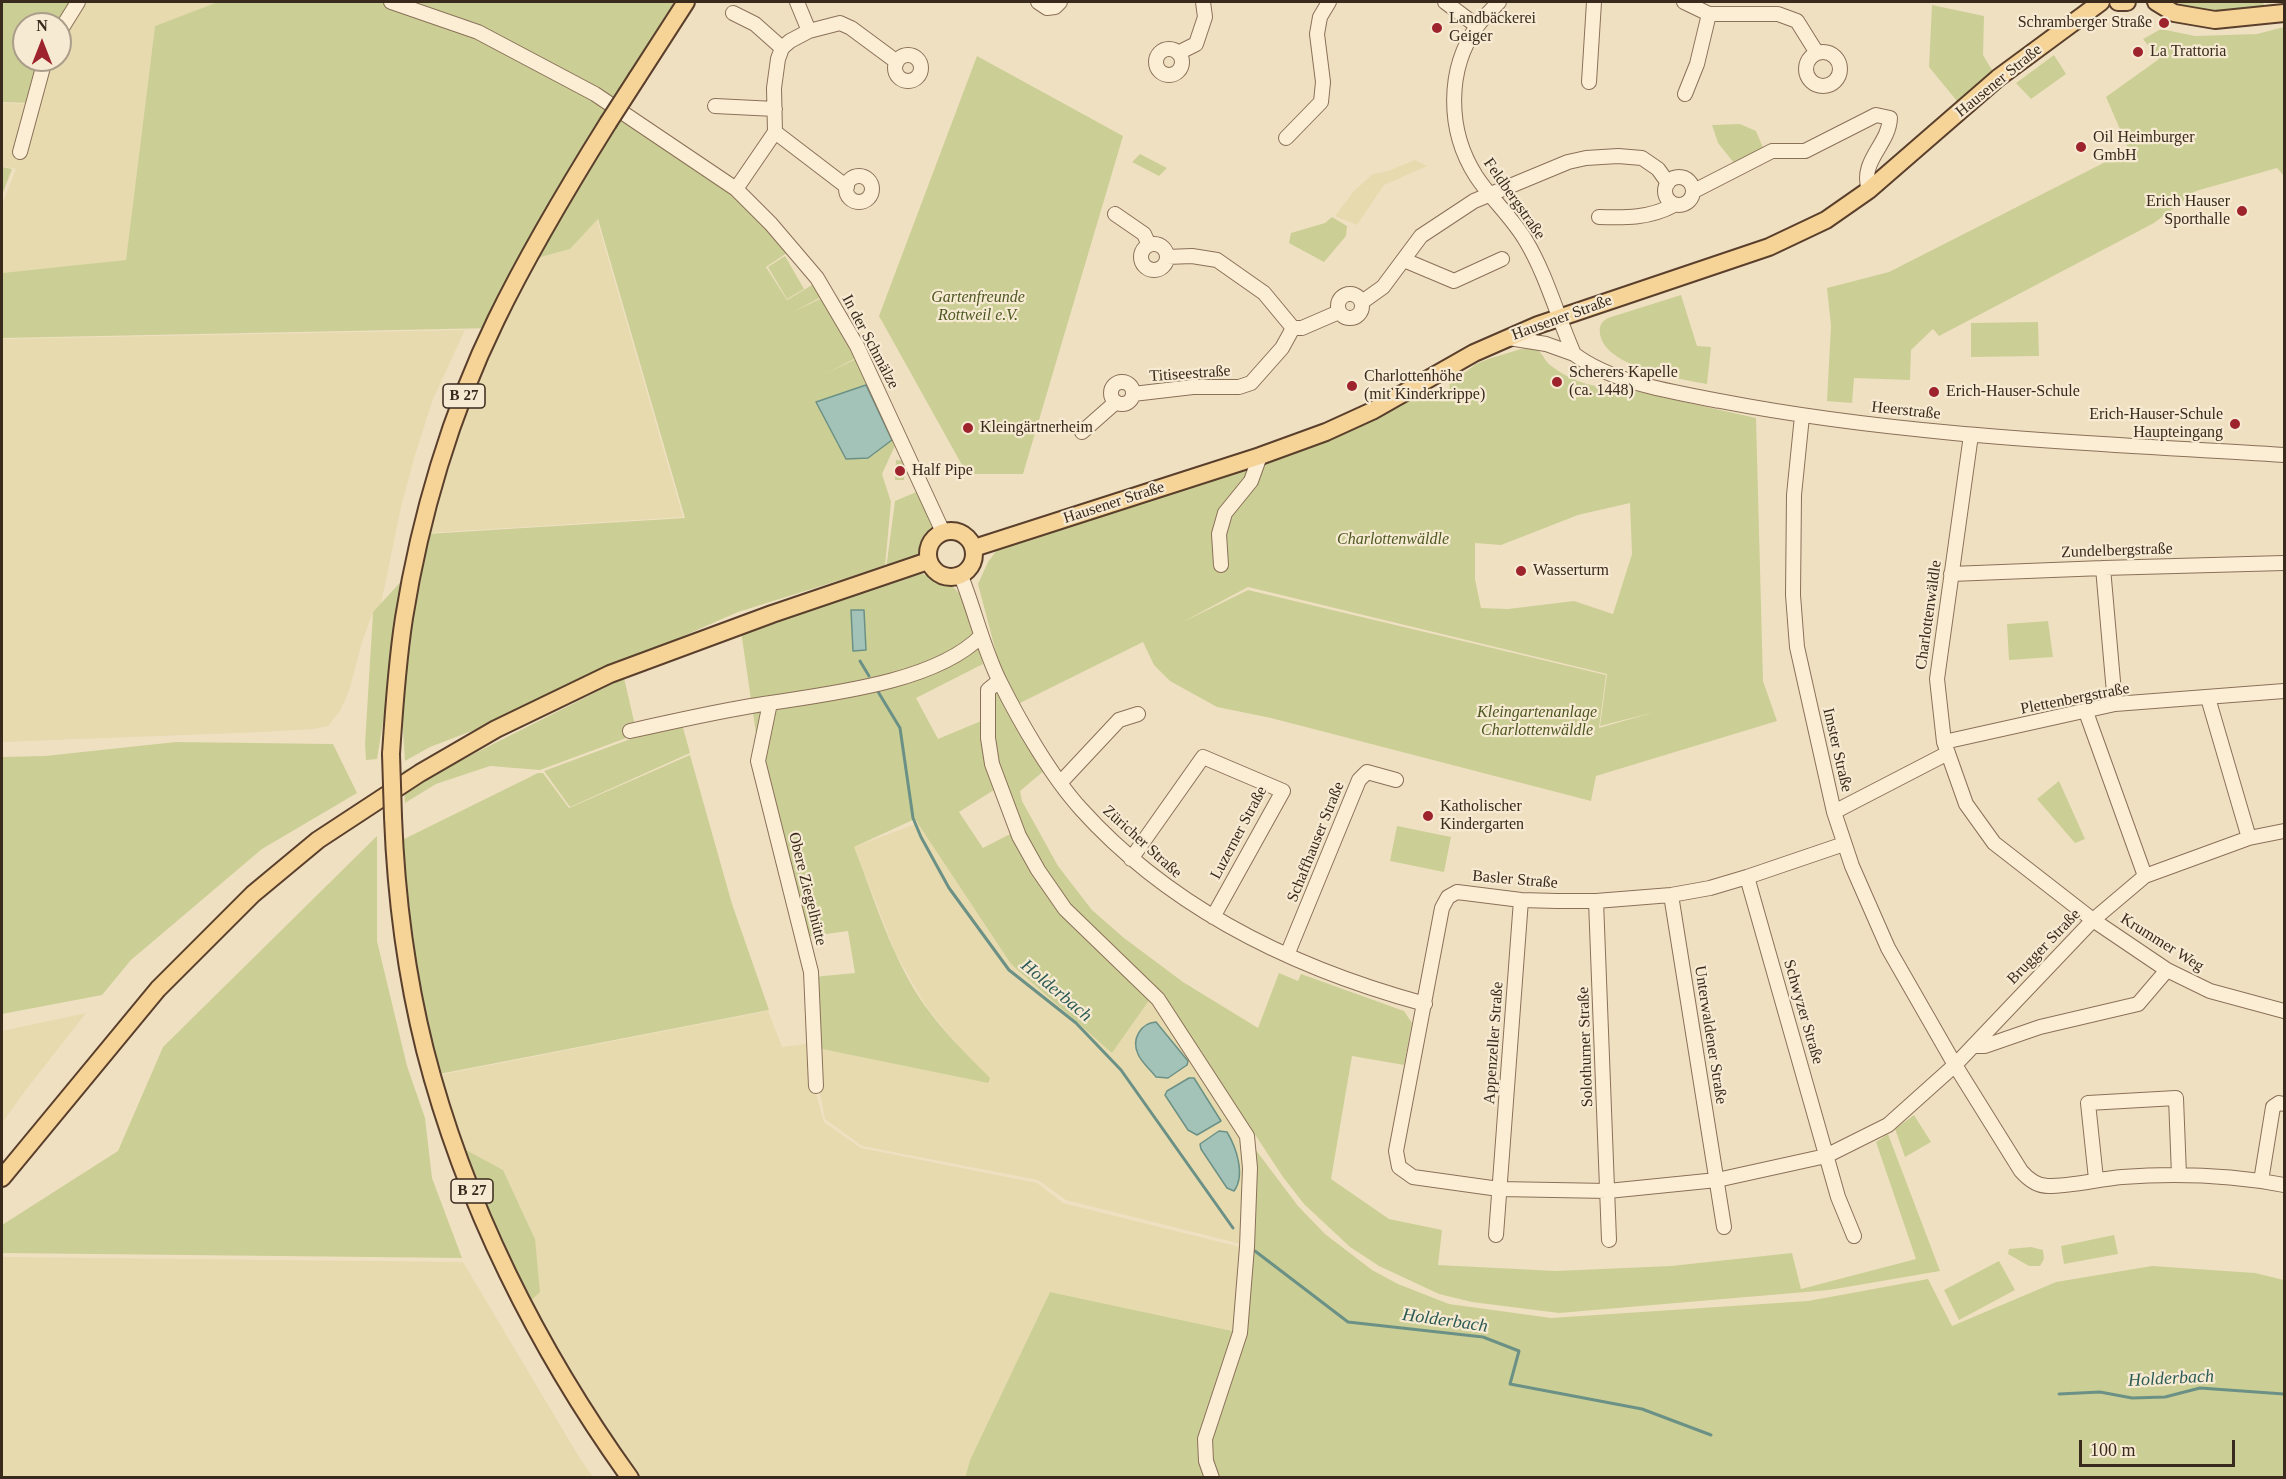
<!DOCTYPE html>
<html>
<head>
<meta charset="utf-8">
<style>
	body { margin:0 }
	#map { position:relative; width:2286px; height:1479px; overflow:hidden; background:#f0e0c2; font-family:Georgia,serif }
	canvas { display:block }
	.frame { position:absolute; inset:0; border:3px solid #3a291d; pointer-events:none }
	.north { position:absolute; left:12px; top:12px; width:60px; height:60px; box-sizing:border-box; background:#f7ead2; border:2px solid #ab9d8a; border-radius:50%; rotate:0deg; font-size:16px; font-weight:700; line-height:24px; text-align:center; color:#3a291d }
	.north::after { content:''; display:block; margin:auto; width:21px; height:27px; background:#9d242c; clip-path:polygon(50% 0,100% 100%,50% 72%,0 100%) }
	.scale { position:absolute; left:2079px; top:1440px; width:156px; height:27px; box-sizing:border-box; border:3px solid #3a291d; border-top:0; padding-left:8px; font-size:18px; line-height:21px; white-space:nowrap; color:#3a291d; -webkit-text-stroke:4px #f7ead2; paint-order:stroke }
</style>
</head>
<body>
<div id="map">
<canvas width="2286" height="1479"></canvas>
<div class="frame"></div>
<div class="north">N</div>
<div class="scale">100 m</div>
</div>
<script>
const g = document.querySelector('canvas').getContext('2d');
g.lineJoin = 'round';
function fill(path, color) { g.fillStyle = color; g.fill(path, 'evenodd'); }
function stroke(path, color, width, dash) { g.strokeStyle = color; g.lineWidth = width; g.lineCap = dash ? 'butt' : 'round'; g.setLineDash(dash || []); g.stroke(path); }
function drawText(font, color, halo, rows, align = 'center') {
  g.font = font + ' Georgia,serif'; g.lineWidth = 4.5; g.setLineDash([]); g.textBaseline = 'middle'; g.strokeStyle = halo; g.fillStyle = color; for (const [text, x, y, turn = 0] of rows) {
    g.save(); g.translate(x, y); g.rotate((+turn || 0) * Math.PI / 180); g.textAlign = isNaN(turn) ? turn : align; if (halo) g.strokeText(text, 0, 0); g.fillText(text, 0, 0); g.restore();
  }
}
fill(new Path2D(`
	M78,2H218L155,26L126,261L2,273V205L16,169L2,166V103L35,104L46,60H60V26Z
	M1415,160L1427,166L1384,185L1357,225L1335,216L1354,191L1373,174L1388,171Z
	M597,220L683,517L427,533L449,456L472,391L530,260L570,249Z
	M465,330L433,399L415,455L401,507L381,604L373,612L362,642L349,691L340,711L328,726L313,729L263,732L2,742V339Z
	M918,823L1112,1053L1150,999L1245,1138V1245L1066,1200L1038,1180L862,1146L825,1119L819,1088L817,1048L988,1083L925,1005L896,954L854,847Z
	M768,1011L782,1047L813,1043L814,1086L824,1122L861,1148L1037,1183L1063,1203L1244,1248L1237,1332L1050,1292L970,1460L965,1477H630L526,1305L535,1239L503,1170L455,1144L434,1076Z
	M86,1013L25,1091L2,1123V1031Z
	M2,1257L463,1262L579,1457L593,1477H2Z`), '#e6daae');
fill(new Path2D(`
	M2,2H72L56,24H24V60H42L30,103L2,102Z
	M218,2H386L477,33L618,112L495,328L2,338V273L126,260L155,26Z
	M395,2H687L620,110L479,32Z
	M2172,2H2263L2264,5C2234,12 2200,15 2172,2Z
	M1932,5L1984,16L1983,55L1992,70L1957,101L1929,67Z
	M2284,27V176L2277,168L2196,191L2154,223L1939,336L1933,329L1911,350L1910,380L1854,378L1852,403L1827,401L1831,326L1827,288L1889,272L2129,150L2106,97L2159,59L2143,39L2161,29L2195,36L2257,34Z
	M2054,55L2066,74L2031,99L2016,83Z
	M977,56L1123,136L1023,474H967L879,316Z
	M621,113L735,192L790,251L766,267L787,300L817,282L825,295L793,312L826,296L858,357L825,374L860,357L898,439L882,474L891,502L885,566L738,612L617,665L516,714L430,747L405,761L401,701L410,620L427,534L685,518L598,219L570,249L530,260Z
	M1740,124L1756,131L1764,150L1738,168L1718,143L1712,125Z
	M1140,154L1167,168L1159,176L1132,162Z
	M2,167L12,169L2,195Z
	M1332,217L1347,226L1346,236L1324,262L1289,243L1291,233L1325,223Z
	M785,256L804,289L787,299L768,267Z
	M1681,295L1697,346L1711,347L1707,384C1679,379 1605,367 1600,334C1599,326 1601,322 1608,318Z
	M2038,322L2039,356L1971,357V323Z
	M1534,348C1542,351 1544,360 1550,365C1569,380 1593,389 1617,387L1756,418L1763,681L1777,721L1596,776L1591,801L1271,718L1217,707L1170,681L1154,665L1143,642L1018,704L998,660L978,584L988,562L997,550L1394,408L1431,391L1434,395L1450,388L1449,385L1476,364L1488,359L1521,349ZM1630,503L1632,554L1613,614L1574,601L1508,609L1481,608L1475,579V543L1501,545L1578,515ZM1248,587L1607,674L1600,726L1655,712L1599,728L1606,675L1248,590L1181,623Z
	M896,460L906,461L904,480H895Z
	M921,490L937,534L926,545L923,562L774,612L612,679L404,786L403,771L610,671L738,616L886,569L895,501Z
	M921,574C929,575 950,583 955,589C973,607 978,640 983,664L916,698L938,739L986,719L997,788L959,812L983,848L1014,832L1035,872L1150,999L1112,1053L1011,964L915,819L854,847C875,900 892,959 925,1006C944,1032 967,1055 990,1078L988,1083L817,1048L813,977L855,973L848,931L804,937L760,761L741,631L775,616Z
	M407,575L377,759L366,760L365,744L373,612Z
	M2048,621L2053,657L2009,660L2007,624Z
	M624,678L637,734L540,770L490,766L436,784L405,803L404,789Z
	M994,693H998L1000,696L1045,770L1020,791L1022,801L1058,866L1092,910L1124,938L1183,982L1258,1028L1279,973L1298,981L1301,974L1404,1011L1412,1023L1404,1065L1352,1056L1331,1179L1389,1219L1442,1230L1438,1265L1556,1271L1671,1266L1792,1253L1801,1289L1916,1259L1876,1142L1888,1134L1940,1271L1829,1290L1559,1313L1472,1302L1439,1294L1379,1266L1350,1247L1304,1204L1283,1177L1223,1086L1191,1044L1065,903L1027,841L995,763Z
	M682,724L690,753L570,807L544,771L633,738Z
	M176,742L333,744L357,793L262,849L131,960L102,995L2,1014V757L45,756Z
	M690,755L732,904L769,1010L434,1075L396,843L538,773H543L569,808Z
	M2059,781L2085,839L2075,843L2037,799Z
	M1397,826L1451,837L1444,872L1390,861Z
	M377,836V941L407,1066L425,1118L432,1178L462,1258L2,1253V1225L118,1151L163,1047Z
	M1914,1115L1931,1142L1905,1157L1895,1129Z
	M1249,1141L1298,1206L1325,1234L1372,1270L1398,1284L1449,1304L1551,1318L1808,1301L1928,1279L1952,1326L2056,1282L2152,1266L2255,1273L2284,1280V1477L1215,1478L1207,1441L1242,1333Z
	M455,1144L503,1170L535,1239L540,1292L526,1305Z
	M2114,1235L2118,1254L2064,1264L2061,1246Z
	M2031,1247L2043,1250L2044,1259L2040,1266H2029L2008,1254L2009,1249Z
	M1999,1261L2015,1290L1959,1320L1944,1290Z
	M1050,1292L1237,1332L1202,1440L1210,1477L965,1478L970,1460Z`), '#cbcf95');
const water = new Path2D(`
	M866,385L892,440L868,458L846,459L816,402Z
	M851,610H864L866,650L853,651Z
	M1156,1022L1188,1061L1187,1065L1168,1078L1156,1077C1151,1070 1141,1062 1138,1054C1131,1039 1141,1023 1156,1022Z
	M1189,1078H1194L1221,1121L1197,1135L1188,1130L1165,1095L1167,1091Z
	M1219,1131L1227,1132C1236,1147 1246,1175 1234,1191L1227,1188L1201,1149L1200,1144Z`);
fill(water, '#a4c3b8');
stroke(water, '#6b9186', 1.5);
stroke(new Path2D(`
	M860,661L869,676
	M877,690L900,728L913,818L921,837L949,888L1009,970L1076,1023L1121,1070L1233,1228
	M1255,1251L1348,1322L1483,1337L1519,1351L1510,1384L1642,1409L1711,1435
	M2059,1394L2100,1392L2132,1398L2165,1397L2200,1388L2284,1394`), '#6b9186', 3);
const minor = new Path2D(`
	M391,2L478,32L595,94L736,189L771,224L817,278L857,346L943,532
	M797,2L809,31
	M1038,2L1047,8L1055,7L1060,2
	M1445,2L1477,26
	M1499,2C1492,9 1484,17 1478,25C1446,69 1447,131 1476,176C1491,199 1512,217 1526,241C1546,274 1558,318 1574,354C1612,383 1674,392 1720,401C1906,437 2096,443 2284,455
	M1684,2L1709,14H1778L1797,21L1817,53
	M733,13L755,24L782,48
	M60,31L78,2
	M1156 62a13 13 0 1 1 26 0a13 13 0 1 1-26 0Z
	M1806 69a17 17 0 1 1 34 0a17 17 0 1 1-34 0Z
	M1178,53L1196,44L1205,17L1203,2
	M895 68a13 13 0 1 1 26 0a13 13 0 1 1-26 0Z
	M1589,82L1594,2
	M1685,94L1697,64L1709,14
	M715,106L775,109
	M775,132L847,187
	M1286,138L1321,102L1323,82L1317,34L1320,17L1329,2
	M20,152L45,60
	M846 189a13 13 0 1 1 26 0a13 13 0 1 1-26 0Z
	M1665 191a14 14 0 1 1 28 0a14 14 0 1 1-28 0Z
	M736,189L775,132L774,88L778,59L782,48L790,41L809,31L840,23L851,28L897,62
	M1694,191L1772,151H1805L1876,115L1890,118C1889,145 1859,161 1869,190
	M1115,214L1144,234L1149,245
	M1599,217C1626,218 1650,218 1674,205
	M1141 257a13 13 0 1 1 26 0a13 13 0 1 1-26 0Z
	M1167,257L1192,256L1217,260L1264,293L1293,328
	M1404,260L1454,281L1502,259
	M1338 306a12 12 0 1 1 24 0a12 12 0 1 1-24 0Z
	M1362,302L1383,287L1421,236L1474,201L1568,162L1586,158L1618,156L1642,158L1658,169L1668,183
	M1509,338L1546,344L1574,354
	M1111 393a11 11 0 1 1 22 0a11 11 0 1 1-22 0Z
	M1133,394L1193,387H1239L1251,383L1282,348L1293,328H1302L1339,312
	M1802,416L1794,495L1793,595L1797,647L1834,812L1852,866L1888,948L1955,1065L2021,1171C2028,1179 2036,1186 2048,1186C2072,1186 2099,1179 2122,1177C2176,1173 2231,1175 2284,1185
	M1082,432L1116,402
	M1971,435L1937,679L1944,742L1966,804L1994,843L2093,920L2167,970L2210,991L2284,1011
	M1221,565L1219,534L1225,513L1251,481L1260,456
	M2103,568L2115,704
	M1951,574L2103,568L2284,563
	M961,576C975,611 983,648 1000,682C1020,722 1051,776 1081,809C1171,909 1296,969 1425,1004
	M999,681L988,690V738L992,764L1019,836L1038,870L1065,909L1158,999L1247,1136L1250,1168L1247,1247L1240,1333L1205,1439L1206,1461L1212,1478
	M2208,698L2249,838
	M770,703L758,761L811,972L816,1086
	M2086,712L2145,876
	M630,731C670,722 710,713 751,706C817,695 933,685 981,636
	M1944,742L2115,704L2284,691
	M1061,782L1119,720L1138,714
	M1834,812L1948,753
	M1844,844L1747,877L1710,888L1671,895L1596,901H1557L1521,900L1457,892L1448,897L1442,908L1396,1151L1399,1167L1413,1177L1499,1189L1608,1191L1717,1180L1826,1156L1888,1125L1955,1065L2093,920L2145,876L2249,838L2284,831
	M1131,859L1203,757L1283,791L1213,917
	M1747,877L1838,1197L1854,1236
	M1671,895L1724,1227
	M1596,901L1609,1240
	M1287,955L1359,780L1367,772L1396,780
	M1973,1046H1985L2040,1027L2138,1004L2167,970
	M2096,1179L2088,1103L2176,1098L2179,1175
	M2261,1181L2273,1107L2279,1103L2284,1104
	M1496,1235L1521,900`);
const major = new Path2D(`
	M2118,2H2127
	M2156,2L2174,13L2215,20L2284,13
	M637,78L686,2
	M928 554a23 23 0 1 1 46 0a23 23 0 1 1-46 0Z
	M974,548L1260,456L1326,432L1372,411L1474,353L1538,325L1769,247L1826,220L1869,190L1998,78L2101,2
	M391,754C394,708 397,663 404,618C420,517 451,412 496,320C529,252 568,187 608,123
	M393,817C396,895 406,974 425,1050C464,1203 538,1350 630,1478
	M2,1178L158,989L253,894L318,840L420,773L496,729L610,674L772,614L928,561`);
stroke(minor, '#8b7058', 16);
stroke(major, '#593f2c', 20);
stroke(minor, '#fbeed5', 14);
stroke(major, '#f6d397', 16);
const majorBridge = new Path2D(`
	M608,123L637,78
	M391,754L393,817`);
stroke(majorBridge, '#593f2c', 20, []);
stroke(majorBridge, '#f6d397', 16);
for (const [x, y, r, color] of [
	[2164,23,6,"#9d242c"],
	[1437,28,6,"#9d242c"],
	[2138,52,6,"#9d242c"],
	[2081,147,6,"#9d242c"],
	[2242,211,6,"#9d242c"],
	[1557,382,6,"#9d242c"],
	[1352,386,6,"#9d242c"],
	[1934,392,6,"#9d242c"],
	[2235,424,6,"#9d242c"],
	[968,428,6,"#9d242c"],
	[900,471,6,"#9d242c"],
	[1521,571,6,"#9d242c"],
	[1428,816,6,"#9d242c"]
]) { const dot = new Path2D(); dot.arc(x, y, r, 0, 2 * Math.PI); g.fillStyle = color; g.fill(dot); stroke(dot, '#f7ead2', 2); }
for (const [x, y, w] of [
	[464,396,42],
	[472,1191,42]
]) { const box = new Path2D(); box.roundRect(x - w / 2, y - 12, w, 24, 4.5); g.fillStyle = '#f7ead2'; g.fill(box); stroke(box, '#3a291d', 1.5); }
drawText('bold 15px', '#3a291d', null, [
	["B 27",464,396],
	["B 27",472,1191]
]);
drawText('16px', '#3a291d', '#f7ead2', [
	["Landbäckerei",1449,19],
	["Geiger",1449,37],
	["Schramberger Straße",2152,23,"right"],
	["La Trattoria",2150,52],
	["Oil Heimburger",2093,138],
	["GmbH",2093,156],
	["Erich Hauser",2230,202,"right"],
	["Sporthalle",2230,220,"right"],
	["Scherers Kapelle",1569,373],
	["(ca. 1448)",1569,391],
	["Charlottenhöhe",1364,377],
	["(mit Kinderkrippe)",1364,395],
	["Erich-Hauser-Schule",1946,392],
	["Erich-Hauser-Schule",2223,415,"right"],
	["Haupteingang",2223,433,"right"],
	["Kleingärtnerheim",980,428],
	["Half Pipe",912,471],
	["Wasserturm",1533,571],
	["Katholischer",1440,807],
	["Kindergarten",1440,825]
], 'left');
drawText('16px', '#3a291d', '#f7ead2', [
	["Hausener Straße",1999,81,-39],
	["Feldbergstraße",1514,199,55],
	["Hausener Straße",1562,318,-20],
	["In der Schmälze",870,342,62],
	["Titiseestraße",1190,374,-4],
	["Heerstraße",1906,411,6],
	["Hausener Straße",1114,503,-18],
	["Zundelbergstraße",2117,551,-2],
	["Charlottenwäldle",1929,615,-82],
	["Plettenbergstraße",2075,699,-11],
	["Imster Straße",1837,750,77],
	["Luzerner Straße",1239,833,-62],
	["Züricher Straße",1142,842,42],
	["Schaffhauser Straße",1316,842,-68],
	["Basler Straße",1515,880,5],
	["Obere Ziegelhütte",807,889,76],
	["Krummer Weg",2162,943,32],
	["Brugger Straße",2044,947,-46],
	["Schwyzer Straße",1803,1012,74],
	["Unterwaldener Straße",1710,1035,81],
	["Appenzeller Straße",1494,1043,-86],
	["Solothurner Straße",1586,1047,-92]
]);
drawText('italic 16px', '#4d5822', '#f7ead2', [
	["Gartenfreunde",978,298],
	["Rottweil e.V.",978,316],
	["Charlottenwäldle",1393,540],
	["Kleingartenanlage",1537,713],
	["Charlottenwäldle",1537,731]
]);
drawText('italic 18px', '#2b5b55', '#f7ead2', [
	["Holderbach",1056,991,40],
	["Holderbach",1445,1321,8],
	["Holderbach",2171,1379,-3]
]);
</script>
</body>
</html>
